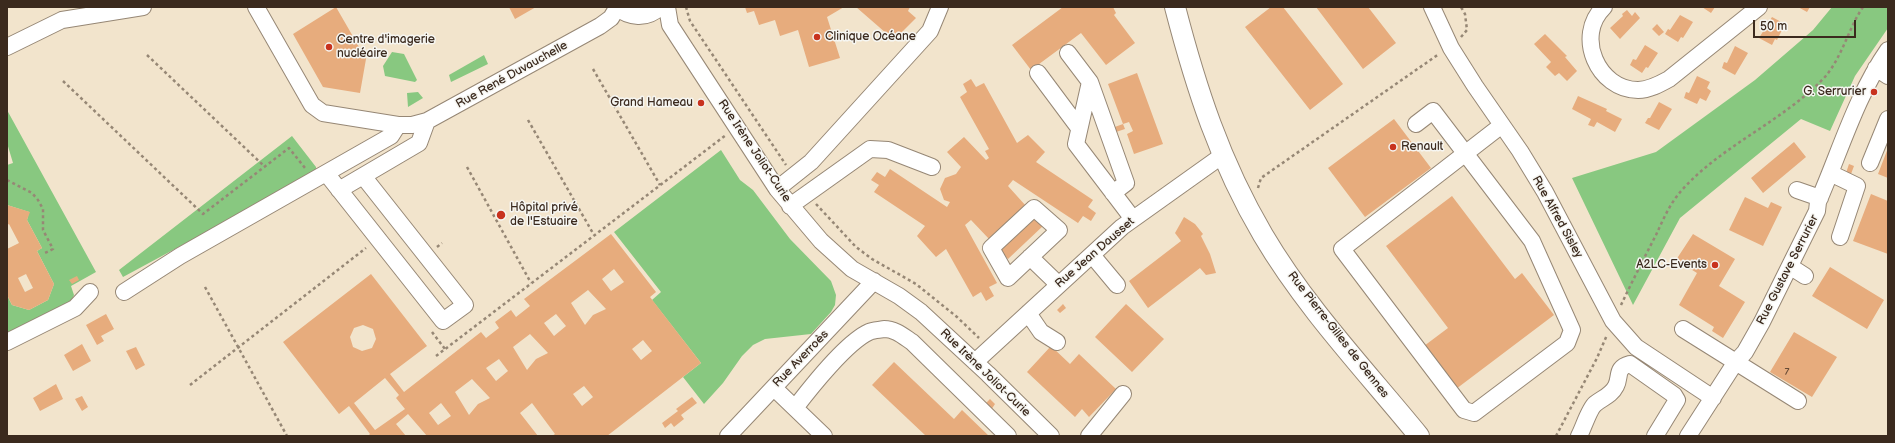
<!DOCTYPE html>
<html>
<head>
<meta charset="utf-8">
<style>
	body { margin:0 }
	#map { position:relative; width:1895px; height:443px; overflow:hidden; background:#f2e4cc; font-family:"Balsamiq Sans",sans-serif }
	canvas { display:block }
	.frame { position:absolute; inset:0; border:8px solid #3b2a1e; pointer-events:none }
	.scale { position:absolute; left:1753px; top:20px; width:103px; height:18px; box-sizing:border-box; border:2px solid #3b2a1e; border-top:0; padding-left:5px; font-size:12px; line-height:14px; white-space:nowrap; color:#3b2a1e; -webkit-text-stroke:3px #f6f6f2; paint-order:stroke }
</style>
</head>
<body>
<div id="map">
<canvas width="1895" height="443"></canvas>
<div class="frame"></div>
<div class="scale">50 m</div>
</div>
<script>
const g = document.querySelector('canvas').getContext('2d');
g.lineJoin = 'round';
function fill(path, color) { g.fillStyle = color; g.fill(path, 'evenodd'); }
function stroke(path, color, width, dash) { g.strokeStyle = color; g.lineWidth = width; g.lineCap = dash ? 'butt' : 'round'; g.setLineDash(dash || []); g.stroke(path); }
function drawText(font, color, halo, rows, align = 'center') {
  g.font = font + ' "Balsamiq Sans",sans-serif'; g.lineWidth = 3; g.setLineDash([]); g.textBaseline = 'middle'; g.strokeStyle = halo; g.fillStyle = color; for (const [text, x, y, turn = 0] of rows) {
    g.save(); g.translate(x, y); g.rotate((+turn || 0) * Math.PI / 180); g.textAlign = isNaN(turn) ? turn : align; if (halo) g.strokeText(text, 0, 0); g.fillText(text, 0, 0); g.restore();
  }
}
fill(new Path2D(`
	M1832,7H1888V28L1855,76L1830,131L1801,119L1680,218L1633,305L1572,178L1656,152L1755,80L1813,30Z
	M392,52L404,54L417,80L415,82L385,76L383,66Z
	M484,55L488,64L451,82L449,75Z
	M418,92L423,98L408,107L407,93Z
	M7,110L96,272L71,286L74,295L71,302L7,337V295L12,305L29,310L48,300L54,284L37,251L42,248L27,220L29,212L7,205V165L13,163L7,143Z
	M292,136L316,167V170L312,175L123,277L119,270Z
	M721,150L740,180L753,190L790,239L831,281L836,295L835,305L831,312L811,334L765,339L753,345L742,356L723,383L704,404L683,377L701,363L652,300L661,292L614,232Z`), '#88c880');
fill(new Path2D(`
	M336,7L366,59L360,93L323,87L293,34Z
	M509,7H536L515,19Z
	M745,7H844L827,17L840,58L809,67L798,30L780,36L775,20L759,25L754,11L747,13Z
	M856,7H910L908,11L916,18L894,40Z
	M1063,7H1113L1116,13L1114,15L1135,43L1106,65L1081,33L1031,70L1012,45Z
	M1271,7H1283L1343,84L1310,110L1245,27Z
	M1316,7H1368L1396,43L1363,69Z
	M1702,7H1715L1711,13Z
	M1798,7H1810L1807,12Z
	M1627,10L1632,16L1635,12L1640,18L1620,39L1610,28L1623,16L1622,14Z
	M1680,15L1693,22L1683,38L1681,37L1678,42L1665,34L1668,29L1670,30Z
	M1772,17L1785,24L1777,40L1775,39L1772,45L1759,38Z
	M1657,24L1664,32L1659,36L1652,29Z
	M1545,34L1567,56L1565,57L1577,71L1567,81L1559,73L1555,76L1546,67L1551,62L1534,44Z
	M1645,45L1658,53L1648,68L1646,67L1642,73L1630,65L1633,59L1636,60Z
	M1735,46L1748,53L1735,75L1722,68L1724,62L1727,63Z
	M1137,73L1163,144L1134,154L1127,134L1133,131L1129,122L1123,124L1125,129L1113,133L1112,128L1123,124L1108,84Z
	M1697,76L1710,82L1707,88L1711,91L1706,101L1700,98L1697,104L1684,98L1686,92L1689,93Z
	M971,79L976,87L984,83L1017,143L1028,135L1045,152L1036,162L1093,200L1088,207L1096,213L1091,221L1083,216L1078,223L1013,180L1008,186L1026,206L990,240L971,220L965,225L997,283L989,287L994,296L986,301L981,292L973,297L946,249L936,257L917,236L925,226L874,192L879,185L871,180L877,172L885,177L890,169L947,207L950,202L944,200L940,189L945,178L956,174L961,167L947,152L964,137L986,160L989,158L985,151L989,149L960,97L967,92L963,84Z
	M1578,96L1607,109L1606,111L1622,119L1615,132L1597,122L1594,127L1588,125L1591,119L1572,109Z
	M1659,102L1672,109L1659,130L1645,123L1648,118H1650Z
	M1394,119L1431,168L1365,217L1328,168Z
	M1794,142L1806,157L1763,193L1751,178Z
	M1888,148V178L1878,174Z
	M1849,164L1854,166L1851,174L1846,173Z
	M1871,194L1888,201V254L1853,241Z
	M1452,196L1515,279L1522,273L1554,315L1456,389L1424,346L1448,328L1386,246Z
	M1745,197L1768,208L1771,202L1782,207L1763,246L1729,230Z
	M7,205L30,212L27,220L42,248L37,251L54,284L48,300L29,310L12,305L7,295V249L19,243L9,224L7,225ZM26,274L33,288L25,292L18,278Z
	M1034,214L1044,225L1008,259L997,247Z
	M1184,217L1195,224L1203,234L1201,236L1210,254L1216,273L1206,275L1200,268L1148,308L1129,281L1181,241L1175,233Z
	M611,234L656,292L650,297L701,363L607,436H552L555,434L532,403L520,413L538,436H427L408,414L396,424L406,436H368L370,434L349,406L339,414L283,342L371,274L427,346L390,374L404,392L481,332L486,338L499,328L495,322L511,310L516,317L530,306L524,299ZM614,269L624,282L611,291L602,279ZM588,290L606,309L593,315L585,325L571,303ZM556,314L566,326L554,336L544,323ZM363,325L373,329L376,339L372,348L362,351L353,347L350,337L354,328ZM530,334L548,353L536,359L527,370L513,347ZM643,340L652,351L641,360L632,349ZM499,359L508,371L496,381L486,368ZM385,378L399,395L396,398L405,409L375,430L354,403ZM472,379L490,398L478,404L469,415L455,392ZM584,386L593,397L582,406L573,394ZM441,403L451,416L438,425L429,413Z
	M1693,234L1735,259L1719,286L1745,302L1723,338L1712,331L1714,327L1679,305L1697,273L1676,260Z
	M1830,267L1884,300L1867,329L1812,296Z
	M77,276L79,280L72,284L69,280Z
	M1063,304L1066,308L1060,313L1057,310Z
	M1126,304L1164,339L1132,372L1095,337Z
	M106,314L114,329L101,336L104,341L97,345L86,325Z
	M1794,332L1837,357L1812,397L1770,372Z
	M82,344L91,361L73,371L64,355Z
	M1051,346L1070,364L1079,354L1116,389L1089,417L1082,409L1075,417L1027,372Z
	M136,347L145,365L136,370L126,351Z
	M894,362L954,419L962,410L989,436H926L872,385Z
	M56,384L63,399L40,411L33,398Z
	M82,396L88,407L82,411L75,399Z
	M692,397L697,403L681,415L684,419L674,427L671,423L665,428L662,423L678,411L676,409Z
	M990,399L995,404L991,410L985,404Z`), '#e7ac7d');
const minor = new Path2D(`
	M256,7L312,105L323,113L398,125
	M616,7C629,18 647,20 660,7
	M667,7L670,25L777,189L821,241L852,269L899,296L921,312L988,374L1051,436
	M1432,7L1451,48L1475,86L1520,151L1545,192L1613,321L1636,347L1713,398
	M1604,7C1574,36 1598,90 1638,90C1649,90 1660,84 1669,79L1759,7
	M7,47L62,20L143,7
	M1068,53L1090,82L1126,183L1113,193
	M1876,68L1888,76
	M1038,73L1079,128
	M1090,82L1076,144L1133,219
	M1416,124L1433,111L1532,241L1572,330L1567,343L1474,413L1464,410L1342,249L1502,125
	M1870,163L1888,119
	M326,173L443,321L465,305L363,176
	M1830,173L1857,186L1840,237
	M777,189L811,162L930,31L940,7
	M339,190L419,143L427,121
	M1797,190L1820,198
	M790,206L870,149L888,150L932,167
	M1034,208L1059,230L1008,278L991,248Z
	M1092,255L1117,285
	M1030,257L1059,285
	M1791,267L1805,276
	M124,292L180,256L391,136L398,125H412L427,121L600,26L611,18L617,8
	M1028,313L1041,332L1057,342
	M1683,329L1798,401
	M7,342L75,308L90,292
	M975,362L1122,227L1223,155
	M774,388L824,436
	M795,408C811,387 847,342 869,332C873,330 880,330 884,329C895,329 903,336 912,342L1008,436
	M728,436L874,281
	M1089,436L1123,394
	M1579,436C1583,429 1589,409 1595,404C1602,398 1611,396 1616,386C1621,376 1615,368 1630,364L1674,395L1677,400L1655,436
	M1688,436L1735,363L1745,352L1762,322L1817,211L1818,202C1840,152 1856,96 1888,50`);
const major = new Path2D(`
	M1175,7C1196,88 1220,162 1263,235C1306,308 1366,371 1419,436`);
stroke(minor, '#968775', 18);
stroke(major, '#968775', 22);
stroke(new Path2D(`
	M686,7L690,21L786,165
	M1461,37L1467,30L1465,14L1461,7
	M147,55L264,166
	M593,69L660,185
	M63,81L203,214L289,148L305,168
	M528,120L594,235
	M467,167L531,283
	M7,180L32,193L38,200L43,209V230L53,249L43,254
	M1258,188L1261,178L1439,54
	M816,204L856,247L872,259L916,284L957,317L979,338
	M437,247L442,243
	M205,287L287,436
	M1621,305C1632,282 1644,258 1656,235C1663,220 1670,203 1682,190C1722,145 1782,122 1824,78C1842,58 1848,29 1863,7
	M432,332L445,349
	M436,356L726,135
	M190,385L366,248
	M1556,436L1597,358L1607,335`), '#968775', 2.5, [3, 3]);
stroke(minor, '#fff', 16);
stroke(major, '#fff', 20);
for (const [x, y, r, color] of [
	[817,37,4,"#c8321e"],
	[329,47,4,"#c8321e"],
	[1874,92,4,"#c8321e"],
	[701,103,4,"#c8321e"],
	[1393,147,4,"#c8321e"],
	[501,215,5,"#c8321e"],
	[1715,265,4,"#c8321e"]
]) { const dot = new Path2D(); dot.arc(x, y, r, 0, 2 * Math.PI); g.fillStyle = color; g.fill(dot); stroke(dot, '#f6f6f2', 1.5); }
drawText('10px', '#664a36', null, [
	["7",1787,372]
]);
drawText('12px', '#3b2a1e', '#f6f6f2', [
	["Clinique Océane",825,37],
	["Centre d'imagerie",337,40],
	["nucléaire",337,54],
	["G. Serrurier",1866,92,"right"],
	["Grand Hameau",693,103,"right"],
	["Renault",1401,147],
	["Hôpital privé",510,208],
	["de l'Estuaire",510,222],
	["A2LC-Events",1707,265,"right"]
], 'left');
drawText('12px', '#3b2a1e', '#f6f6f2', [
	["Rue René Duvauchelle",512,75,-29],
	["Rue Irène Joliot-Curie",754,151,56],
	["Rue Alfred Sisley",1557,217,61],
	["Rue Jean Dausset",1095,253,-41],
	["Rue Gustave Serrurier",1788,270,-63],
	["Rue Pierre-Gilles de Gennes",1338,335,52],
	["Rue Averroès",801,359,-46],
	["Rue Irène Joliot-Curie",985,373,44]
]);
</script>
</body>
</html>
